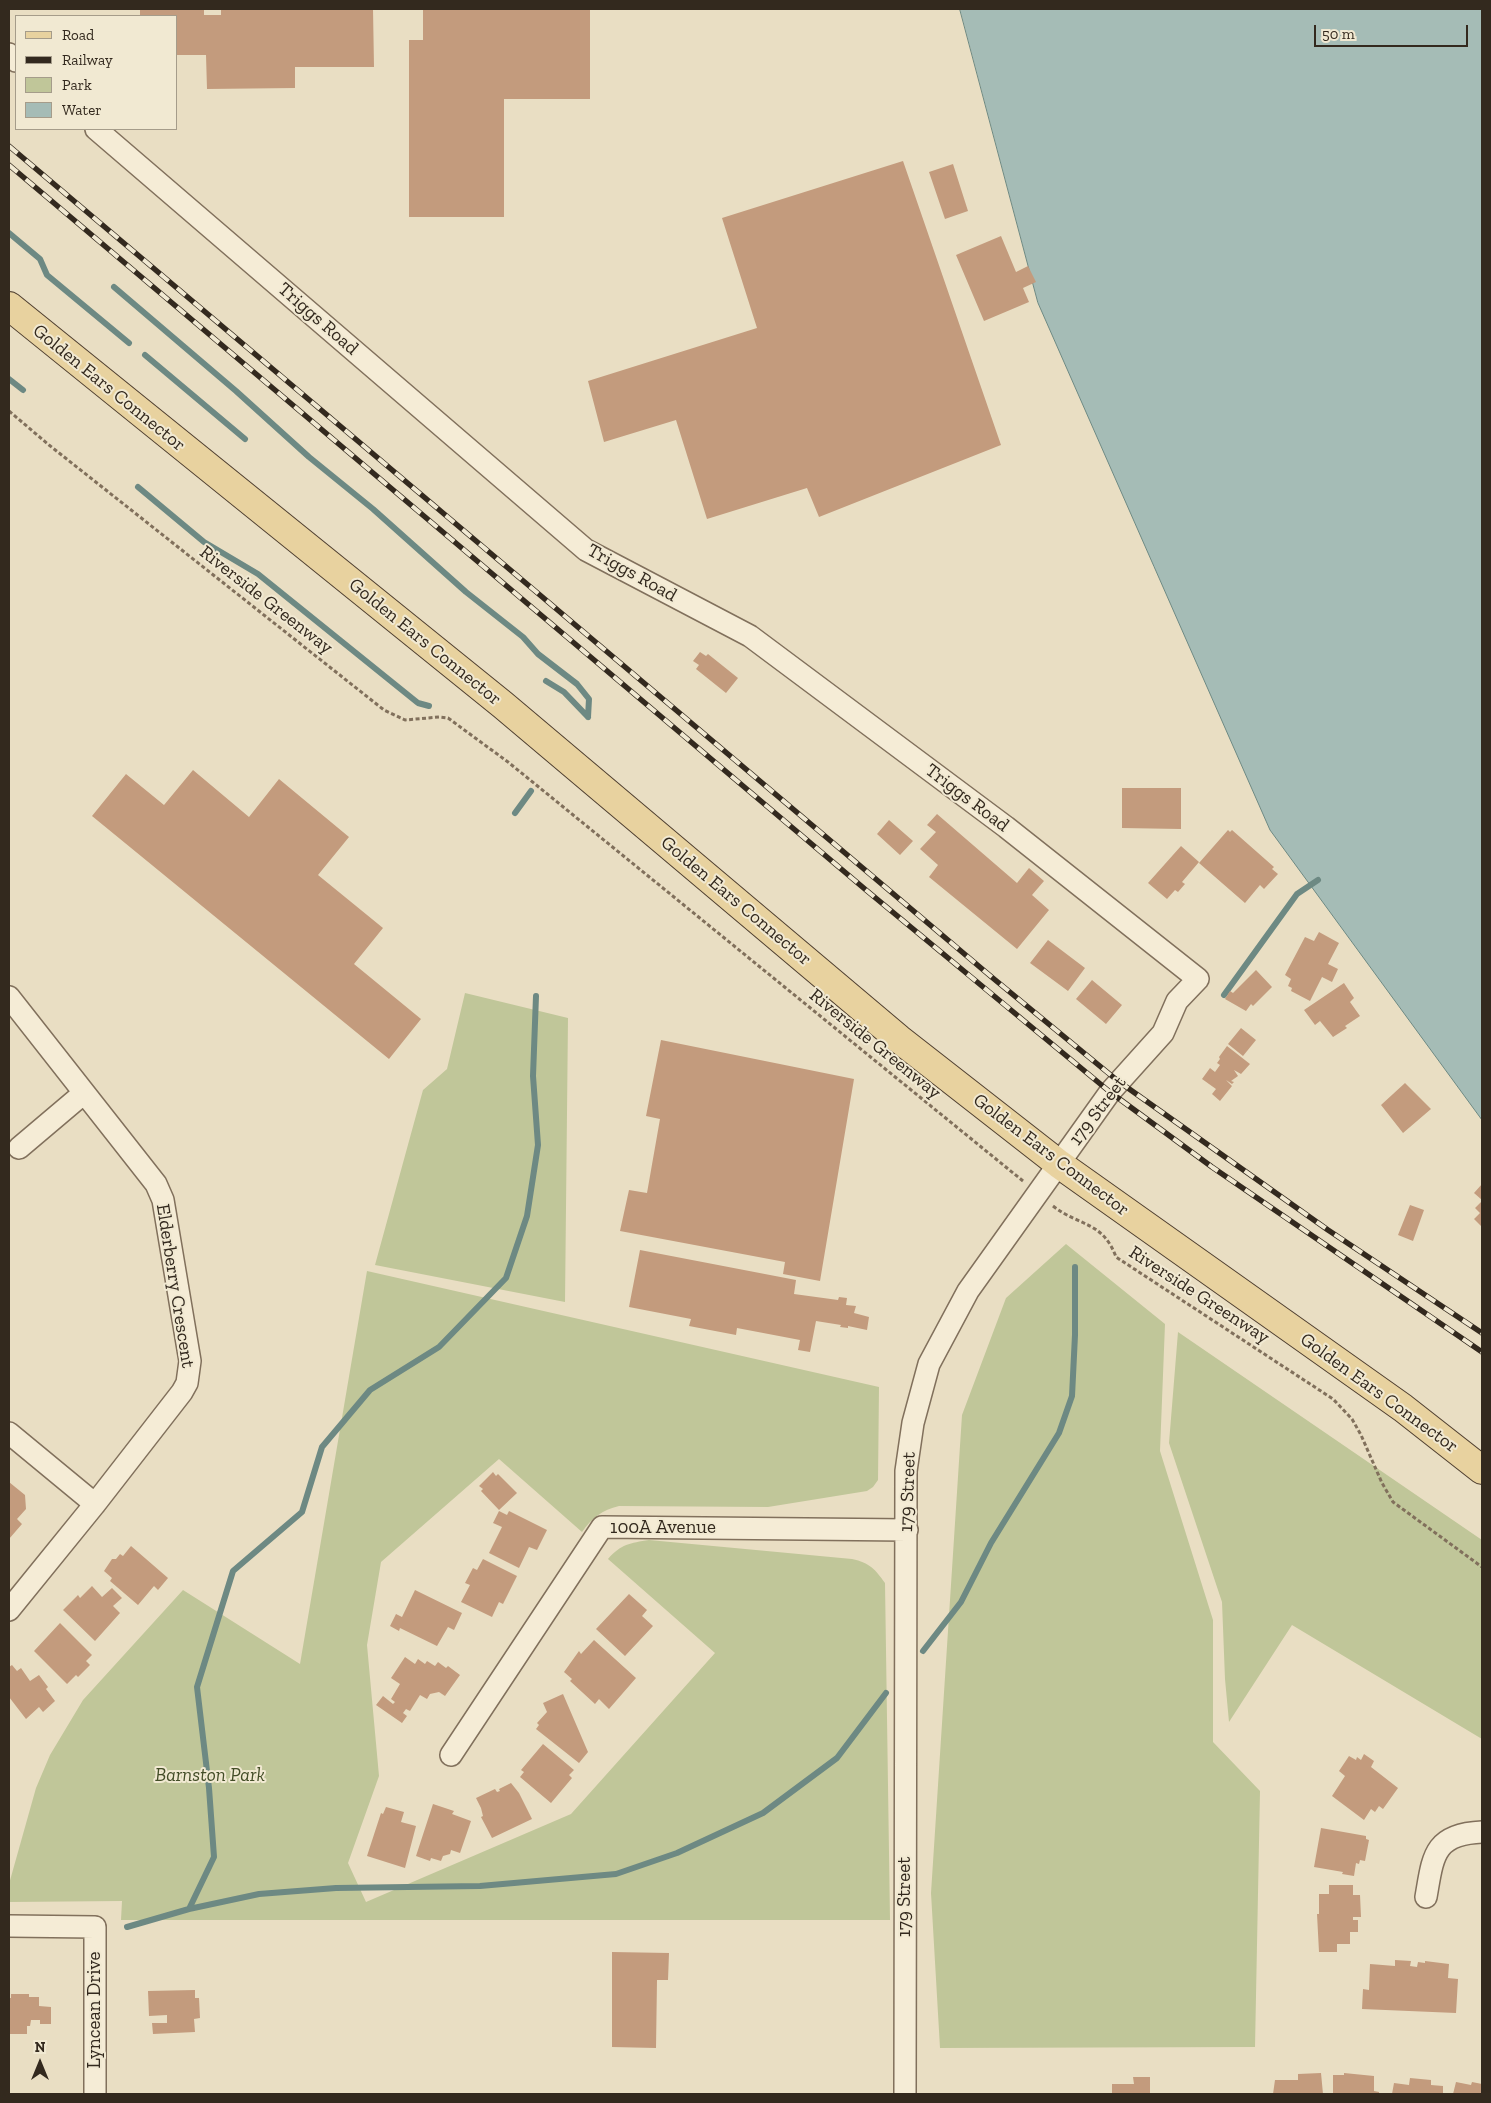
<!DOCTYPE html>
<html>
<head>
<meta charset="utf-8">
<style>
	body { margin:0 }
	#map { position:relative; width:1491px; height:2103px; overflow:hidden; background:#e9dec3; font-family:"Zilla Slab",serif }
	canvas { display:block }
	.frame { position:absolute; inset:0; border:10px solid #33291e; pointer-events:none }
	.legend { position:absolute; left:15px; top:15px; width:162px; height:115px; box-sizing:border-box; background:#f1e9d2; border:1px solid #a59c8a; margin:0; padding:6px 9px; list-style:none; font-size:15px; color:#33291e }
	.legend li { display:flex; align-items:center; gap:10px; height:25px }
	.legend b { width:25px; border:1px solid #a59c8a }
	.north { position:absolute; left:15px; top:2038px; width:50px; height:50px; -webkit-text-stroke:4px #f1e9d2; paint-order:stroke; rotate:0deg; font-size:14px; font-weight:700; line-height:20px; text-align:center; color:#33291e }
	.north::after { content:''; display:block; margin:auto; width:18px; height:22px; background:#33291e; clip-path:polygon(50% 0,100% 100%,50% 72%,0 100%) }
	.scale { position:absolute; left:1314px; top:25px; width:154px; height:22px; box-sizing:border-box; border:2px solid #33291e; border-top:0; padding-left:6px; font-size:15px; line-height:18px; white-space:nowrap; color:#33291e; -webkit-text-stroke:4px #f1e9d2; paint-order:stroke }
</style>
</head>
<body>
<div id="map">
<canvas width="1491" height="2103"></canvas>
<div class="frame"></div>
<ul class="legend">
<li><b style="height:6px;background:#e8d29f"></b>Road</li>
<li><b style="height:6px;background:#33291e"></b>Railway</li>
<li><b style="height:14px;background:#c0c699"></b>Park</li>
<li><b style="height:14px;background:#a5bcb6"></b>Water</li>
</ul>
<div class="north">N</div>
<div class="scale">50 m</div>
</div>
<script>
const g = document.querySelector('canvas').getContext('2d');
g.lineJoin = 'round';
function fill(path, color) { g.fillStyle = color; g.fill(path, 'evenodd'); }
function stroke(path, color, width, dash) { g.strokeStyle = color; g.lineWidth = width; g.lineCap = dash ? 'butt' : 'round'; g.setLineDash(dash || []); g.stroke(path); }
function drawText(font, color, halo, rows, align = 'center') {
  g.font = font + ' "Zilla Slab",serif'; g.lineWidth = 4; g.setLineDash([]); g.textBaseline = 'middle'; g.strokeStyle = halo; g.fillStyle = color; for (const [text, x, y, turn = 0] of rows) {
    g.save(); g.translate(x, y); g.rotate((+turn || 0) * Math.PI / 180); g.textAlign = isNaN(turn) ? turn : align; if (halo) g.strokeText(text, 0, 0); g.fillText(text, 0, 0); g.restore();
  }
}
fill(new Path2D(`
	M465,993L568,1018L565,1302L375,1265L423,1090L447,1069Z
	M1066,1244L1165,1324L1160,1451L1213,1620V1742L1260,1791L1255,2047L940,2048L931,1893L962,1415L1006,1298Z
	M367,1271L879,1387L878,1480L873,1487L867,1491L768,1507L619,1506C602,1510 592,1518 582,1532L499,1459L381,1562L367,1645L379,1776L348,1863L366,1902L571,1814L715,1653L608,1559C621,1544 630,1543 649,1540L852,1559C870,1563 875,1569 885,1583L890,1920H121L122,1901L9,1902V1884L36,1788L50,1755L83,1700L183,1590L300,1664Z
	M1178,1332L1482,1540V1739L1292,1625L1229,1722L1225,1679L1222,1602L1169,1443Z`), '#c0c699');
const water = new Path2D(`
	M960,9H1482V1120L1270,830L1038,303Z`);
fill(water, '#a5bcb6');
stroke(water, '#6d8983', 1);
stroke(new Path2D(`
	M9,233L40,259L47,275L129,343
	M114,287L236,391L309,457L373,509L466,592L523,637L538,654L577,684L589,699L588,717
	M145,355L245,439
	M9,379L23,390
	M138,487L204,542L258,574L418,703L429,706
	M546,681L564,692L588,717
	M515,813L531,791
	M1224,995L1297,894L1318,880
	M923,1651L961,1602L991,1543L1059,1433L1072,1396L1075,1335V1267
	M189,1909L214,1857L209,1788L197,1687L233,1571L302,1512L322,1447L370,1390L439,1347L506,1278L527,1216L538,1145L533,1076L536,996
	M127,1927L189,1909L259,1894L336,1888L480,1886L616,1874L677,1853L763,1813L837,1758L886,1693`), '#6d8983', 6);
fill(new Path2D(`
	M140,9H204V15H221V9H373L374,67H295V88L207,89L206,55H176V16H140Z
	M423,9H590V99H504V217H409V40H423Z
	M903,161L1001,445L819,517L807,488L707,519L676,420L604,442L588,381L757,328L722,218Z
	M953,164L968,211L945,219L929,172Z
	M1001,236L1016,272L1028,266L1036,282L1023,288L1029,302L984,321L956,255Z
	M700,652L706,656L708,654L738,678L726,693L696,669L699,665L693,661Z
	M193,770L249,817L279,779L349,837L318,875L383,928L354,964L421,1019L389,1059L92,816L126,774L164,805Z
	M1122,788H1181V829L1122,828Z
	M937,814L1017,883L1029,868L1044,881L1032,895L1049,910L1017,949L929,877L938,865L920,849L936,832L927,825Z
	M889,820L913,841L900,855L877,834Z
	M1228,830L1230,832L1232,830L1274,867L1272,869L1278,874L1264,889L1260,885L1245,903L1199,863Z
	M1181,846L1199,862L1182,882L1185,884L1178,892L1175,890L1167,899L1148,883Z
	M1319,932L1339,943L1328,964L1338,969L1332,982L1322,977L1310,1001L1291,991L1292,988L1288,986L1291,979L1285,975L1305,937L1314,941Z
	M1048,940L1085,968L1068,991L1030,963Z
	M1256,970L1272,987L1253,1006L1251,1004L1246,1011L1225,999L1230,991L1233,993Z
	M1092,980L1122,1005L1106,1024L1076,999Z
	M1344,983L1354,998L1350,1002L1360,1016L1345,1026L1347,1028L1333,1037L1320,1021L1315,1025L1304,1010Z
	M1241,1028L1256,1040L1243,1056L1228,1044Z
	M661,1040L854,1079L820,1281L783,1274L785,1262L620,1231L629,1190L647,1193L660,1119L646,1116Z
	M1227,1046L1250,1064L1241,1074L1234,1070L1238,1076L1231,1081L1234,1082L1232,1084L1226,1080L1232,1086L1220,1101L1212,1094L1216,1089L1202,1079L1210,1068L1215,1072L1220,1065L1217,1063L1220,1059L1219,1057Z
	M1405,1083L1431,1109L1403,1133L1381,1105Z
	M1482,1184V1200L1474,1193Z
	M1482,1201V1227L1474,1219L1480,1213L1475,1208Z
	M1410,1205L1424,1210L1413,1241L1398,1235Z
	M640,1250L796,1280L794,1294L838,1300L839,1297L847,1298L846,1305L856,1306L854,1313L869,1317L867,1330L848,1326V1328L840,1327L841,1325L816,1321L810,1352L798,1350L800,1340L737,1328L736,1335L689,1326L691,1319L629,1307Z
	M493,1472L496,1476L498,1474L517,1493L499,1510L481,1491L483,1489L479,1486Z
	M9,1482L25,1495L26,1509L17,1519L22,1524L9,1539Z
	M499,1511L507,1515L509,1511L547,1530L537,1550L529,1547L519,1568L489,1553L502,1527L493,1523Z
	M131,1546L168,1578L158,1590L154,1586L138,1605L110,1581L112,1578L104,1571L112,1559H116L120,1554L123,1556Z
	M483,1559L517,1576L503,1604L499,1602L492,1617L461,1602L470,1585L465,1583L473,1568L477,1570Z
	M92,1586L102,1597L112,1588L122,1598L113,1606L120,1613L95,1641L63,1610L78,1595L80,1598Z
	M415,1590L462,1613L454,1630L448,1627L437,1646L400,1628L399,1631L390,1626L396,1614L402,1617Z
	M629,1594L647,1610L642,1616L653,1626L625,1656L596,1629Z
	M60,1623L92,1655L86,1661L90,1665L78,1677L76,1675L67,1684L34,1651Z
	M594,1640L636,1678L609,1709L599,1699L595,1704L570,1681L572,1679L564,1672L579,1651L581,1654Z
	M405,1657L415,1664L418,1659L425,1664L427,1661L435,1666L438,1662L446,1668L448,1666L460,1675L445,1696L439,1692L430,1694L427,1699L420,1695L410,1711L406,1709L403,1713L407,1716L402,1723L376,1705L383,1696L393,1704L395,1702L391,1699L400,1684L391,1678Z
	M12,1665L17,1671L21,1668L30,1681L39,1675L48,1687L46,1689L55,1701L43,1712L39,1707L26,1719L9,1697V1667Z
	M563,1694L588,1752L579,1763L536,1729L539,1725L537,1723L547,1712L543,1703Z
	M543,1744L574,1770L569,1775L572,1778L551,1803L520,1777L524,1772L521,1770Z
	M1364,1754L1374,1761L1371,1767L1398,1788L1383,1809L1379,1806L1375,1812L1371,1809L1364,1820L1332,1796L1345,1776L1339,1771L1349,1756L1356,1760L1357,1757L1361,1760Z
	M511,1783L519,1793L532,1819L492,1838L481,1817L483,1816L481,1808L476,1798L495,1789L497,1792L500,1791L499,1789Z
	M433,1804L454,1811L452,1814L471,1821L460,1853L451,1850L450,1854L443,1856L441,1861L431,1858L430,1861L416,1856Z
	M386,1807L404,1812L401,1822L416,1826L405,1868L367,1856L381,1813L383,1814Z
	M1321,1828L1366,1836V1839L1369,1840L1365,1861L1360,1860L1359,1864L1356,1863L1354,1876L1342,1874L1343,1872L1314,1867Z
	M1329,1885H1353V1895H1360L1361,1917H1353V1920H1358V1932H1350V1944H1337V1952H1319L1317,1914H1319V1894H1329Z
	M612,1952L669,1953L668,1980H657L656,2048L612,2047Z
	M1395,1960L1411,1961L1410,1966L1417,1967L1418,1962L1425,1963V1961L1449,1964L1448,1978L1458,1979L1456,2013L1362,2009L1363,1989L1369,1990L1370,1964L1395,1966Z
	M195,1990V1998H199L200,2018L194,2019L195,2032L153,2034L152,2023H167V2015L149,2016L148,1991Z
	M11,1994H29V1997H39V2006L51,2007V2024H40V2020H31L30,2026H27V2034H9V1998H11Z
	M1321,2073L1323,2094H1273L1275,2080H1298V2074Z
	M1344,2073L1374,2076V2091L1379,2092V2094H1333V2075H1344Z
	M1133,2077H1150V2094H1112V2084H1134Z
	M1410,2078L1431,2080V2085L1443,2086V2094H1392L1394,2083L1409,2085Z
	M1456,2082L1471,2085L1472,2082L1482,2084V2094H1453Z`), '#c39b7d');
const minor = new Path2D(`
	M9,54L16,61
	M96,129L586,550L750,636L1006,827L1198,979L1177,1001L1163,1033L1110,1092L968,1291L929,1364L913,1423L906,1471L905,2094
	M9,997L156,1184L163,1200L190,1361L187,1383L182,1392L95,1504L9,1610
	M19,1148L84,1093
	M9,1433L95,1504
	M451,1755L602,1527L907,1530
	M1426,1897C1433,1857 1433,1834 1482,1832
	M9,1926L95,1927V2094`);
const primary = new Path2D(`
	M9,306L503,705L899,1039L1059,1164L1403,1408L1482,1470`);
stroke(minor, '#81705c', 24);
stroke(primary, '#4f3f30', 30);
stroke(new Path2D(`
	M9,411L49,445L384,710L405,720L439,717L448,718L508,762L1023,1181
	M1053,1206C1078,1226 1103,1221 1116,1257L1333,1399L1352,1419L1361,1435L1382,1483L1393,1502L1482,1567`), '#81705c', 3, [4, 2.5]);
stroke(minor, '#f5ecd6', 21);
stroke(primary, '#e8d29f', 28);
const rail = new Path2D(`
	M9,146L994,979L1118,1081L1328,1230L1482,1333
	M9,165L866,890L1110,1092L1212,1167L1482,1352`);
stroke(rail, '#33291e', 5.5);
stroke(rail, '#f1e9d2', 4, [11]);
drawText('19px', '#33291e', '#f1e9d2', [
	["Triggs Road",318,319,41],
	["Golden Ears Connector",109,388,39],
	["Triggs Road",632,573,29],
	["Riverside Greenway",266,600,38],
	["Golden Ears Connector",425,642,39],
	["Triggs Road",967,798,37],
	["Golden Ears Connector",736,901,40],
	["Riverside Greenway",875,1044,39],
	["179 Street",1098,1111,-53],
	["Golden Ears Connector",1051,1155,37],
	["Elderberry Crescent",175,1286,81],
	["Riverside Greenway",1199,1295,33],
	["Golden Ears Connector",1379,1393,36],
	["179 Street",908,1492,-88],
	["100A Avenue",663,1528],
	["179 Street",905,1897,-90],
	["Lyncean Drive",95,2010,-90]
]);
drawText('italic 19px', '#434d27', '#f1e9d2', [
	["Barnston Park",210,1776]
]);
</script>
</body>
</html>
